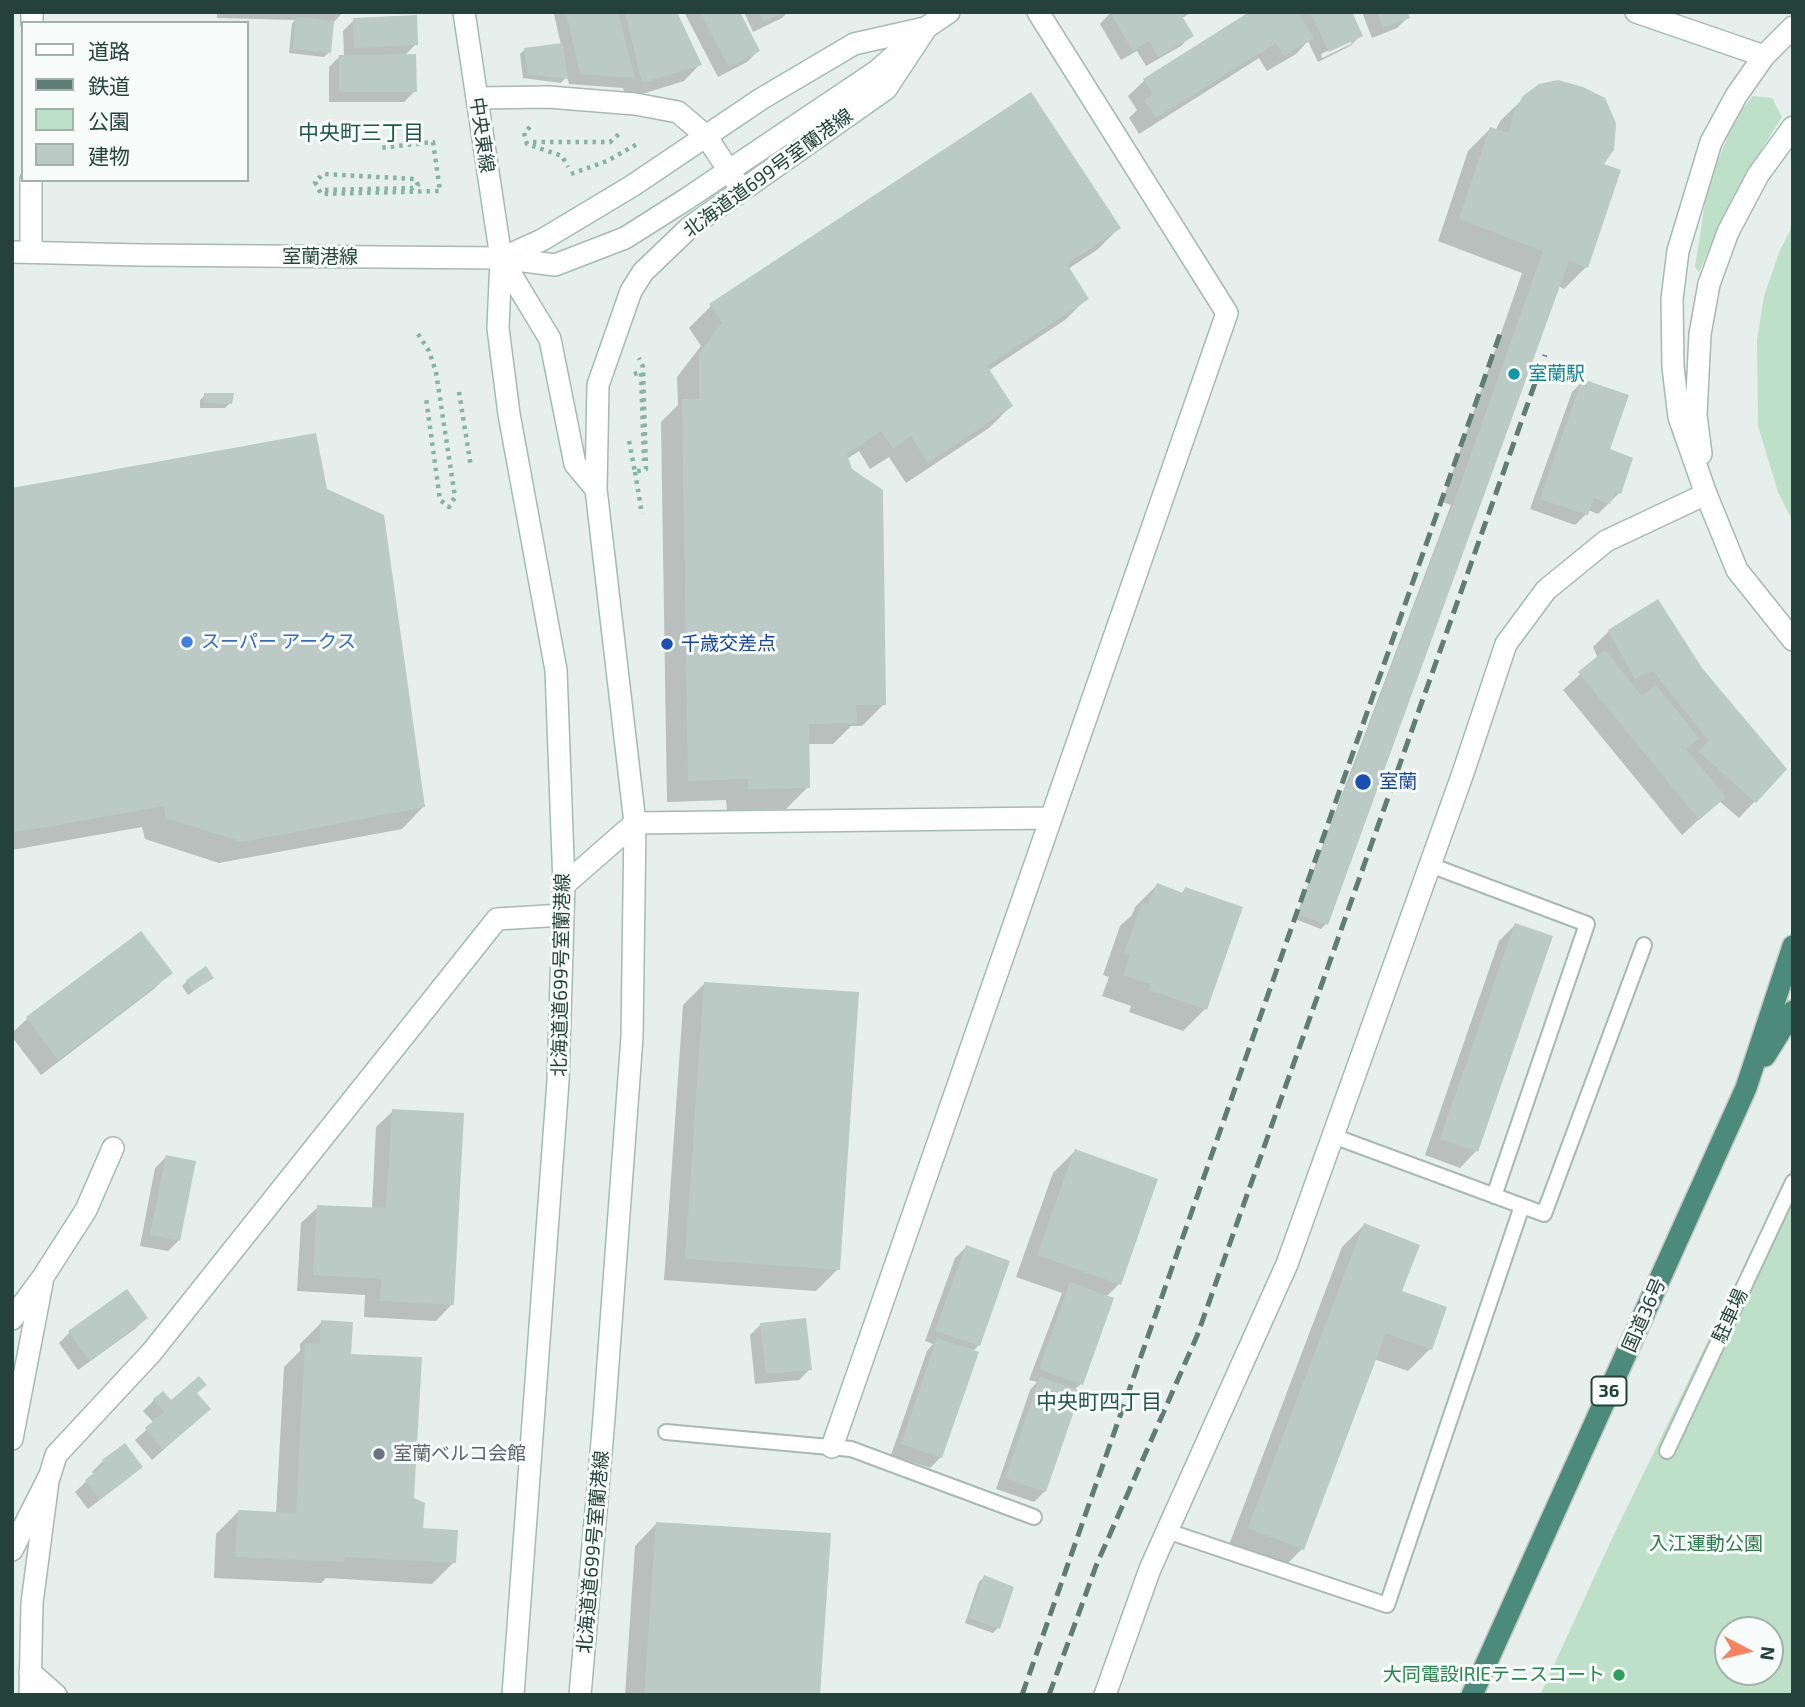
<!DOCTYPE html>
<html>
<head>
<meta charset="utf-8">
<style>
	body { margin:0 }
	#map { position:relative; width:1805px; height:1707px; overflow:hidden; background:#e6efeb; font-family:"Exo 2","Noto Sans JP",sans-serif }
	canvas { display:block }
	.frame { position:absolute; inset:0; border:14px solid #24423a; pointer-events:none }
	.legend { position:absolute; left:21px; top:21px; width:228px; height:161px; box-sizing:border-box; background:#f7fbf9; border:2px solid #a3b1ad; margin:0; padding:9px 12px; list-style:none; font-size:21px; color:#24423a }
	.legend li { display:flex; align-items:center; gap:14px; height:35px }
	.legend b { width:35px; border:2px solid #a3b1ad }
	.north { position:absolute; left:1714px; top:1616px; width:70px; height:70px; box-sizing:border-box; background:#f7fbf9; border:2px solid #a3b1ad; border-radius:50%; rotate:97deg; font-size:19px; font-weight:700; line-height:28px; text-align:center; color:#24423a }
	.north::after { content:''; display:block; margin:auto; width:24px; height:32px; background:#f4845f; clip-path:polygon(50% 0,100% 100%,50% 72%,0 100%) }
</style>
</head>
<body>
<div id="map">
<canvas width="1805" height="1707"></canvas>
<div class="frame"></div>
<ul class="legend">
<li><b style="height:9px;background:#fff"></b>道路</li>
<li><b style="height:9px;background:#5f7d75"></b>鉄道</li>
<li><b style="height:19px;background:#bfe0c8"></b>公園</li>
<li><b style="height:19px;background:#bbcac4"></b>建物</li>
</ul>
<div class="north">N</div>
</div>
<script>
const g = document.querySelector('canvas').getContext('2d');
g.lineJoin = 'round';
function fill(path, color) { g.fillStyle = color; g.fill(path, 'evenodd'); }
function stroke(path, color, width, dash) { g.strokeStyle = color; g.lineWidth = width; g.lineCap = dash ? 'butt' : 'round'; g.setLineDash(dash || []); g.stroke(path); }
function drawText(font, color, halo, rows, align = 'center') {
  g.font = font + ' "Exo 2","Noto Sans JP",sans-serif'; g.lineWidth = 6; g.setLineDash([]); g.textBaseline = 'middle'; g.strokeStyle = halo; g.fillStyle = color; for (const [text, x, y, turn = 0] of rows) {
    g.save(); g.translate(x, y); g.rotate((+turn || 0) * Math.PI / 180); g.textAlign = isNaN(turn) ? turn : align; if (halo) g.strokeText(text, 0, 0); g.fillText(text, 0, 0); g.restore();
  }
}
fill(new Path2D(`
	M1753,96L1772,98L1782,117C1749,168 1723,216 1699,272L1695,267L1708,184L1736,117Z
	M1793,225V522L1778,492L1758,426L1757,340L1764,296L1780,250Z
	M1793,1166V1695H1540L1616,1530ZM1728,1630H1770V1672H1728Z`), '#bfe0c8');
fill(new Path2D(`
	M217,12H343L334,22L332,21L329,52L324,57L289,53L292,24L295,20L217,18Z
	M555,12H675L700,64L684,81L626,99L623,88L569,84L567,76L561,83L523,78L520,54L525,49L561,45L554,14Z
	M684,12H738L758,51L747,62L718,77Z
	M744,12H788L782,18L753,32Z
	M1111,12H1191L1181,19L1191,35L1181,46L1146,66L1137,51L1121,60L1100,24Z
	M1253,12H1350L1361,35L1350,46L1318,62L1308,41L1296,54L1267,71L1259,58L1139,134L1129,118L1137,110L1128,96L1145,80ZM1351,40V44L1322,58L1321,54Z
	M1362,12H1406L1408,17L1397,28L1372,38Z
	M354,20L416,44L404,56L415,91L404,102H329V67L340,56H344L343,31Z
	M1524,98L1601,165L1586,267L1564,289L1558,286L1326,924L1321,929L1295,919L1451,505L1442,502L1522,273L1438,241L1468,151L1490,129L1495,131L1501,120Z
	M1119,228L1097,250L1068,269L1087,298L1065,320L988,371L1011,406L989,428L906,483L889,457L870,469L859,451L847,459L884,704L862,726H851L833,744H808V787L786,809L727,810L726,800L667,802L661,422L678,405L677,377L701,346L689,328L711,306Z
	M1583,381L1608,450L1619,493L1598,514L1588,510L1586,514L1575,525L1530,509L1572,392Z
	M205,395L230,403L225,408H200V400Z
	M12,489L325,490L423,807L402,829L219,863L145,839L142,827L12,850Z
	M1609,631L1701,669L1785,769L1739,818L1719,801L1682,835L1563,690L1598,658L1593,647Z
	M1157,885L1181,894L1185,889L1240,908L1205,1009L1183,1031L1129,1012L1131,1006L1102,996L1109,977L1103,975L1120,926L1132,915L1135,907Z
	M1515,925L1476,1151L1460,1168L1425,1155L1499,941Z
	M141,933L170,973L154,989L41,1075L12,1037V1033L27,1019Z
	M212,978L188,995L182,986L187,981Z
	M705,983L838,1269L816,1291L664,1280L683,1005Z
	M393,1111L452,1304L436,1321L364,1317L365,1295L297,1291L301,1223L318,1207L372,1209L376,1127Z
	M1075,1151L1119,1284L1106,1297L1081,1384L1074,1390L1045,1491L1034,1502L996,1489L1030,1390L1037,1382L1029,1380L1062,1293L1016,1277L1053,1173Z
	M166,1157L179,1240L168,1251L140,1246L155,1168Z
	M1364,1225L1430,1349L1408,1371L1374,1359L1302,1549L1281,1570L1227,1550L1342,1247Z
	M966,1247L1008,1262L978,1346L972,1352L941,1457L930,1468L891,1455L927,1351L933,1344L925,1341L955,1258Z
	M146,1318L135,1329L78,1370L59,1343L70,1332Z
	M322,1322L412,1499L422,1530L454,1562L432,1584L326,1578L321,1583L214,1578L216,1534L238,1512L276,1514L284,1367L300,1351V1344Z
	M761,1324L810,1369L799,1380L755,1384L750,1335Z
	M196,1394L209,1409L152,1460L135,1440L154,1423L143,1411L154,1400L170,1402Z
	M103,1461L141,1467L130,1477L88,1509L75,1492L94,1474L92,1472Z
	M656,1524L818,1695H625L635,1546Z
	M984,1577L998,1628L993,1633L965,1623L979,1582Z`), '#0003');
fill(new Path2D(`
	M566,12H618L635,78L580,74Z
	M625,12H677L702,65L642,83Z
	M700,12H740L760,51L729,67Z
	M759,12H784L764,22Z
	M1110,12H1188L1182,16L1194,36L1158,57L1149,41L1133,51Z
	M1249,12H1298L1314,38L1284,56L1276,43L1156,118L1144,100L1153,94L1143,79Z
	M1310,12H1352L1363,36L1329,52Z
	M1377,12H1408L1410,18L1383,28Z
	M417,15L418,45L354,48L353,18Z
	M296,17L334,21L331,53L293,49Z
	M563,43L568,79L528,74L524,48Z
	M416,54L417,92H339V55Z
	M1558,80L1583,87L1605,98L1616,123L1614,150L1604,164L1621,170L1588,268L1569,261L1328,925L1298,914L1462,480L1543,251L1459,219L1490,127L1509,133L1514,111L1523,96L1539,84Z
	M1031,92L1121,228L1067,264L1089,299L987,366L1013,406L928,463L911,436L893,449L881,431L847,454L852,469L883,490L886,705H856L857,723L809,724L810,788L748,789V779L688,781L682,399H699V353L722,323L709,304Z
	M1582,379L1629,395L1610,449L1633,458L1621,494L1615,492L1610,504L1594,498L1588,515L1540,499Z
	M204,393H234L232,404L204,403Z
	M316,433L327,489L384,515L425,807L242,842L166,818L164,806L12,833V488Z
	M1658,599L1702,668L1787,769L1756,803L1698,751L1709,741L1653,671L1635,679L1608,630Z
	M1605,650L1642,696L1656,685L1699,738L1686,749L1726,797L1699,820L1578,672Z
	M1157,883L1183,893L1185,887L1243,907L1207,1010L1149,990L1151,984L1123,975L1130,955L1124,953L1142,903L1148,905Z
	M1515,923L1553,936L1478,1152L1440,1139Z
	M141,931L173,973L58,1060L26,1017Z
	M206,966L214,978L193,991L186,980Z
	M704,982L859,992L840,1270L685,1259Z
	M392,1109L464,1113L454,1305L380,1301L381,1279L313,1275L317,1205L386,1208Z
	M1075,1149L1158,1179L1121,1285L1037,1255Z
	M166,1155L196,1161L180,1241L150,1235Z
	M1364,1223L1420,1245L1402,1291L1447,1307L1432,1350L1386,1333L1304,1550L1248,1528Z
	M966,1245L1010,1261L980,1346L935,1331Z
	M1070,1282L1114,1298L1083,1385L1039,1369Z
	M127,1289L148,1318L90,1361L68,1331Z
	M806,1318L812,1370L766,1374L760,1323Z
	M321,1320L353,1322L351,1354L422,1357L414,1498L425,1503L423,1528L458,1530L456,1563L345,1557L344,1562L235,1557L238,1510L296,1513L305,1343L320,1344Z
	M937,1338L979,1352L942,1458L901,1444Z
	M199,1376L207,1385L197,1393L211,1409L163,1450L145,1428L164,1412L153,1399L163,1391L171,1400Z
	M1040,1377L1081,1391L1046,1492L1005,1478Z
	M125,1443L143,1467L99,1500L85,1480L105,1464L102,1460Z
	M656,1522L831,1533L820,1695H644Z
	M984,1575L1014,1587L1000,1629L969,1618Z`), '#bbcac4');
const service = new Path2D(`
	M1430,865L1587,924L1494,1196
	M1333,1136L1544,1214L1644,945
	M666,1432L851,1449L1034,1517
	M1667,1451L1793,1182
	M1167,1531L1387,1605L1522,1206`);
const minor = new Path2D(`
	M1636,12L1764,56
	M32,23V12
	M477,98L548,97L635,104L678,112L706,136L739,186
	M31,252V180
	M1701,454L1696,415L1700,334L1709,284L1728,232L1758,175L1793,127
	M1706,494L1679,417L1673,367L1672,299L1678,251L1711,142L1736,96L1764,56L1793,27
	M12,1319L43,1277L86,1210L113,1148
	M12,1439L42,1283
	M30,1672L56,1695
	M30,1695L32,1603L48,1481`);
const tertiary = new Path2D(`
	M12,252L140,255L501,258
	M564,885L635,823L1051,818
	M832,1447L1227,313L1038,12
	M12,1550L50,1475L56,1455L151,1353L497,919L563,915
	M1105,1695L1150,1569L1287,1264L1463,773L1506,644L1546,590L1606,541L1706,494L1737,570L1793,640`);
const secondary = new Path2D(`
	M464,12L501,258L498,328L509,414L556,670L564,885L558,1081L513,1695
	M501,258L555,265L625,238L685,200L877,71L927,27L949,12
	M501,258L550,339L575,464L596,489
	M502,258L542,240L632,186L761,99L854,44L925,28
	M580,1695L604,1418L632,1037L635,823L596,489L598,385L631,291L643,272L690,227L886,89L927,27`);
const trunk = new Path2D(`
	M1765,1056L1793,1011
	M1472,1695L1746,1088L1793,946`);
stroke(service, '#a8b8b2', 18);
stroke(minor, '#a8b8b2', 24);
stroke(tertiary, '#a8b8b2', 24);
stroke(secondary, '#a4bbb3', 24);
stroke(trunk, '#c2cac8', 24);
stroke(new Path2D(`
	M530,127L524,133L527,144L562,156L568,167
	M533,142H610L620,133
	M571,174L607,161L639,143
	M325,190L413,188L418,185L415,179L323,174L315,182L321,194L440,191L433,142L380,148
	M418,334L429,351L436,372L455,497L449,507L440,500L426,398
	M634,374L641,372L644,461
	M459,392L471,467
	M629,441L635,472L646,469L643,367L639,358
	M635,472L642,514`), '#86b3a5', 4.5, [3.5, 5]);
stroke(service, '#fff', 14);
stroke(minor, '#fff', 21);
stroke(tertiary, '#fff', 21);
stroke(secondary, '#fff', 21);
stroke(trunk, '#4c8a7c', 21);
stroke(new Path2D(`
	M1022,1695L1500,334
	M1049,1695L1096,1566L1197,1336L1545,355`), '#5f7d75', 5, [14, 7]);
for (const [x, y, r, color] of [
	[1514,374,7,"#0f9aa8"],
	[187,642,7,"#3f7fe0"],
	[667,644,7,"#1a4fb4"],
	[1363,782,9,"#1a4fb4"],
	[379,1454,7,"#6b7280"],
	[1619,1675,7,"#2e9e5b"]
]) { const dot = new Path2D(); dot.arc(x, y, r, 0, 2 * Math.PI); g.fillStyle = color; g.fill(dot); stroke(dot, '#f7fbf9', 2.5); }
for (const [x, y, w] of [
	[1609,1391,35]
]) { const box = new Path2D(); box.roundRect(x - w / 2, y - 14.5, w, 29, 5); g.fillStyle = '#f7fbf9'; g.fill(box); stroke(box, '#24423a', 2); }
drawText('bold 18px', '#24423a', null, [
	["36",1609,1391]
]);
drawText('19px', '#24423a', '#f7fbf9', [
	["中央東線",482,135,82],
	["北海道道699号室蘭港線",768,173,-36],
	["室蘭港線",320,257],
	["北海道道699号室蘭港線",561,975,-89],
	["国道36号",1644,1315,-66],
	["駐車場",1730,1316,-65],
	["北海道道699号室蘭港線",593,1552,-85]
]);
drawText('19px', '#0d838f', '#f7fbf9', [
	["室蘭駅",1528,374]
], 'left');
drawText('19px', '#366cbe', '#f7fbf9', [
	["スーパー アークス",201,642]
], 'left');
drawText('19px', '#164399', '#f7fbf9', [
	["千歳交差点",681,644],
	["室蘭",1379,782]
], 'left');
drawText('19px', '#5b616d', '#f7fbf9', [
	["室蘭ベルコ会館",393,1454]
], 'left');
drawText('19px', '#2d7a4b', '#f7fbf9', [
	["入江運動公園",1706,1544]
]);
drawText('19px', '#27864d', '#f7fbf9', [
	["大同電設IRIEテニスコート",1605,1675]
], 'right');
drawText('21px', '#1f5548', '#f7fbf9', [
	["中央町三丁目",361,133],
	["中央町四丁目",1099,1402]
]);
</script>
</body>
</html>
